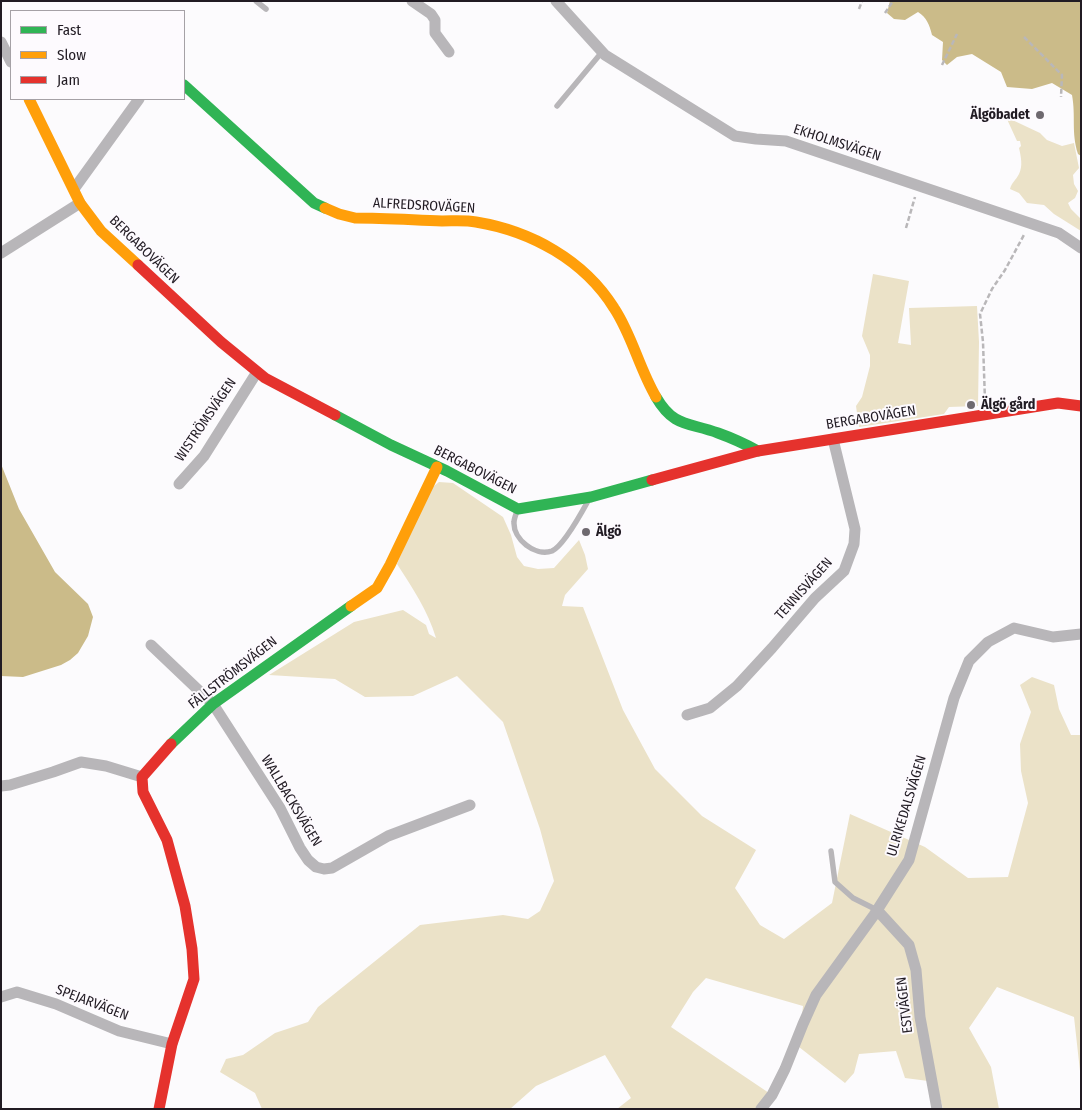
<!DOCTYPE html>
<html>
<head>
<meta charset="utf-8">
<style>
	body { margin:0 }
	#map { position:relative; width:1082px; height:1110px; overflow:hidden; background:#fcfbfd; font-family:"Fira Sans Condensed",sans-serif }
	canvas { display:block }
	.frame { position:absolute; inset:0; border:2px solid #211b23; pointer-events:none }
	.legend { position:absolute; left:10px; top:10px; width:175px; height:90px; box-sizing:border-box; background:#fdfafe; border:1px solid #a5a1a6; margin:0; padding:6px 9px; list-style:none; font-size:15px; color:#211b23 }
	.legend li { display:flex; align-items:center; gap:10px; height:25px }
	.legend b { width:25px; border:1px solid #a5a1a6 }
</style>
</head>
<body>
<div id="map">
<canvas width="1082" height="1110"></canvas>
<div class="frame"></div>
<ul class="legend">
<li><b style="height:6px;background:#30b455"></b>Fast</li>
<li><b style="height:6px;background:#ff9f0a"></b>Slow</li>
<li><b style="height:6px;background:#e5322d"></b>Jam</li>
</ul>
</div>
<script>
const g = document.querySelector('canvas').getContext('2d');
g.lineJoin = 'round';
function fill(path, color) { g.fillStyle = color; g.fill(path, 'evenodd'); }
function stroke(path, color, width, dash) { g.strokeStyle = color; g.lineWidth = width; g.lineCap = dash ? 'butt' : 'round'; g.setLineDash(dash || []); g.stroke(path); }
function drawText(font, color, halo, rows, align = 'center') {
  g.font = font + ' "Fira Sans Condensed",sans-serif'; g.lineWidth = 4; g.setLineDash([]); g.textBaseline = 'middle'; g.strokeStyle = halo; g.fillStyle = color; for (const [text, x, y, turn = 0] of rows) {
    g.save(); g.translate(x, y); g.rotate((+turn || 0) * Math.PI / 180); g.textAlign = isNaN(turn) ? turn : align; if (halo) g.strokeText(text, 0, 0); g.fillText(text, 0, 0); g.restore();
  }
}
fill(new Path2D(`
	M1006,117L1040,133L1047,140L1062,146L1074,143L1079,168L1073,175L1074,184L1078,191L1075,198L1068,203L1071,209L1081,219V231L1054,214L1044,205L1027,203L1019,193L1010,189C1012,182 1016,180 1019,174C1023,166 1021,157 1019,148L1021,146L1020,141H1017Z
	M873,274L909,281L898,343L911,345L909,308L977,306L979,342L978,406L949,407L944,414L859,427L856,406L862,397L870,366V355L862,336Z
	M439,482L453,483L503,517L511,535L517,557L524,566L538,569L554,568L579,540L585,555L588,569L565,595L562,606L583,607L623,710L655,769L702,816L756,850L735,888L760,925L784,939L832,903L850,814L925,847L968,878L1008,877L1028,803L1021,771L1020,744L1031,712L1020,685L1032,677L1054,685L1059,709L1071,735H1081V1080L1074,1017L997,987L969,1028L991,1067L999,1109H943L936,1082L905,1078L896,1051L859,1054L854,1073L845,1083L799,1047L803,1006L706,978L693,992L671,1027L769,1093L755,1109H617L631,1098L605,1055L536,1086L510,1109H262L255,1093L220,1072L226,1059L243,1055L275,1033L308,1022L318,1007L420,925L503,915L528,919L540,911L554,881L540,829L503,722L457,676L413,696L365,697L335,679L269,675L354,622L403,610L426,625L429,634L436,638C428,611 412,587 397,564L429,490Z`), '#ebe2c8');
fill(new Path2D(`
	M890,1H1081V156L1078,154C1071,132 1076,117 1072,95L1052,83L1032,89L1007,87L1001,72L972,54L957,57L947,65L942,60L943,42L932,35C929,24 927,18 918,12L905,20L894,19L887,13Z
	M1,464L19,509L55,572L88,604L93,617L88,636L78,653L70,660L61,665L23,677L1,676Z`), '#cbbb89');
stroke(new Path2D(`
	M859,9L862,1
	M885,13L893,1
	M1024,37L1062,75L1061,97
	M942,65L957,34
	M906,228L915,197
	M985,401L983,342L980,314L992,289L1005,270L1025,233`), '#b9b7b9', 2.5, [5, 2.5]);
stroke(new Path2D(`
	M256,1L266,9
	M557,106L602,52
	M517,511C516,514 514,519 514,522C513,539 535,557 552,551C563,546 582,512 588,501
	M831,851L835,882L853,898L877,910`), '#b8b6b9', 5.5);
stroke(new Path2D(`
	M412,1L431,14L435,20V33L449,52
	M556,1L605,55L735,136L756,139L786,141L1059,233L1081,248
	M1,42L11,62
	M74,189L139,99
	M1,253L80,203
	M179,484L204,456L257,372
	M151,645L213,704L280,808L300,848L308,860L316,867L324,869L332,868L388,836L470,805
	M687,715L710,708L737,686L772,648L815,598L844,571L854,544L855,529L833,439
	M1,786L10,785L53,772L81,762L106,766L142,777
	M877,910L909,945L916,970L920,1017L937,1109
	M1,997L17,992L56,1004L119,1031L172,1044
	M761,1109L772,1095L785,1069L803,1024L816,995L874,915L909,860L954,698L969,661L988,642L1014,628L1053,637L1081,634`), '#b8b6b9', 11);
stroke(new Path2D(`
	M184,85L314,203L325,208
	M656,397C674,428 689,422 718,433C732,438 745,444 758,451
	M335,415L391,445L447,471L518,509L591,497L652,480
	M171,744L213,704L351,606`), '#30b455', 11);
stroke(new Path2D(`
	M29,99L80,203L101,231L138,265
	M325,208L339,214L355,218C384,218 413,220 442,221C454,221 465,220 476,222C531,231 584,260 614,308C632,335 639,368 656,397
	M351,606L377,588L390,565L437,467`), '#ff9f0a', 11);
stroke(new Path2D(`
	M138,265L221,342L265,378L335,415
	M652,480L758,451L1058,403L1081,406
	M159,1109L172,1044L194,979L192,949L185,906L167,840L143,792L142,777L171,744`), '#e5322d', 11);
for (const [x, y, r, color] of [
	[1040,115,5,"#6e696f"],
	[971,405,5,"#6e696f"],
	[586,532,5,"#6e696f"]
]) { const dot = new Path2D(); dot.arc(x, y, r, 0, 2 * Math.PI); g.fillStyle = color; g.fill(dot); stroke(dot, '#fdfafe', 2); }
drawText('bold 14px', '#211b23', '#fdfafe', [
	["Älgöbadet",1030,115,"right"],
	["Älgö gård",981,405],
	["Älgö",596,532]
], 'left');
drawText('14px', '#211b23', '#fdfafe', [
	["EKHOLMSVÄGEN",837,143,18],
	["ALFREDSROVÄGEN",424,206,3],
	["BERGABOVÄGEN",144,250,44],
	["BERGABOVÄGEN",871,418,-9],
	["WISTRÖMSVÄGEN",206,420,-56],
	["BERGABOVÄGEN",475,470,27],
	["TENNISVÄGEN",804,589,-48],
	["FÄLLSTRÖMSVÄGEN",233,673,-38],
	["WALLBACKSVÄGEN",291,801,59],
	["ULRIKEDALSVÄGEN",907,806,-73],
	["SPEJARVÄGEN",92,1003,21],
	["ESTVÄGEN",905,1005,-97]
]);
</script>
</body>
</html>
